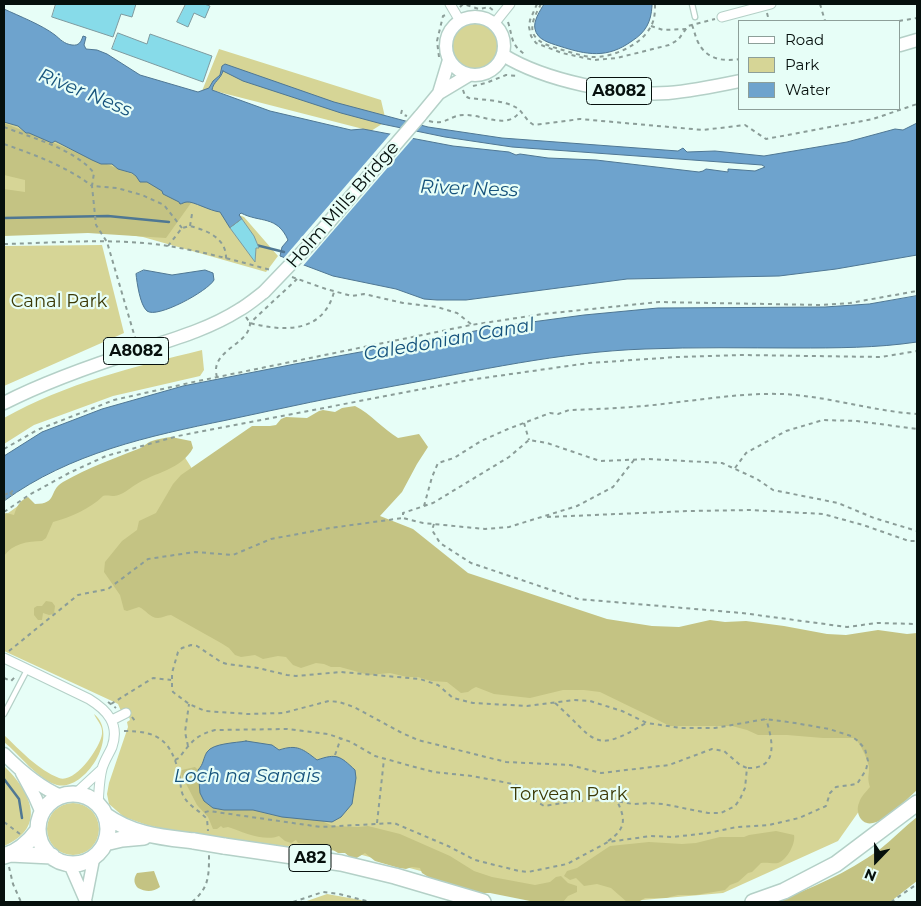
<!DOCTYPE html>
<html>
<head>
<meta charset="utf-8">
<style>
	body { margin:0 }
	#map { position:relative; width:921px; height:906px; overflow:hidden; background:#e7fef7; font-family:Montserrat,sans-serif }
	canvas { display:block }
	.frame { position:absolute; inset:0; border:5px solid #06100d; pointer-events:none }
	.legend { position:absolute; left:738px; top:20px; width:162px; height:90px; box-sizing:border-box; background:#e7fef7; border:1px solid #8d9f99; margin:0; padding:6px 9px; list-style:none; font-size:15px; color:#06100d }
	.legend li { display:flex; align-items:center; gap:10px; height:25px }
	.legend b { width:25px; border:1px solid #8d9f99 }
	.north { position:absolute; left:851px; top:836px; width:50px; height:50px; -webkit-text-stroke:4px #e7fef7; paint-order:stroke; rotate:202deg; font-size:14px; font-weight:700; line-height:20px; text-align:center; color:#06100d }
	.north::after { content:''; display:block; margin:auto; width:18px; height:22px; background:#06100d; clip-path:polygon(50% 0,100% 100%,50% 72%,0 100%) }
</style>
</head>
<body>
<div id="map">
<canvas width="921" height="906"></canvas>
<div class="frame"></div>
<ul class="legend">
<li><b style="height:6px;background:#fff"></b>Road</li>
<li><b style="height:14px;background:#d6d596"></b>Park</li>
<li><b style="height:14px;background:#6ea3cd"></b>Water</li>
</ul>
<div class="north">N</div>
</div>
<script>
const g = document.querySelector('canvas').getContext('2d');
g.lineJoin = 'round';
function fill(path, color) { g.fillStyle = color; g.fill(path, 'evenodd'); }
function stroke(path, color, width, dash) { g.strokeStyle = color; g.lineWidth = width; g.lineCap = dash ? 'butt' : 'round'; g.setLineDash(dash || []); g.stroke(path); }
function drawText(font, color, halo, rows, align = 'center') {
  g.font = font + ' Montserrat,sans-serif'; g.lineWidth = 4.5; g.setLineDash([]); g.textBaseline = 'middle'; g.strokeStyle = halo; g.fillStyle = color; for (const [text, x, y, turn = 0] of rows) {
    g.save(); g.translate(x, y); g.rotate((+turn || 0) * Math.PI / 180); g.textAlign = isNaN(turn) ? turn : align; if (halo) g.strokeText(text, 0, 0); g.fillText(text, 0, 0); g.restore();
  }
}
fill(new Path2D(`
	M452 46a23 23 0 1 1 46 0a23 23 0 1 1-46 0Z
	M219,49L381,100L385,117L382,124L371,131L207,89L202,91Z
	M4,118L244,217L278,256L266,272L143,237L95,230L4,233Z
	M102,245L124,333L4,386V246Z
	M202,350L204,370L200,376L113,396L34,425L4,444V418C66,383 134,367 202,350Z
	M179,448L196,475L592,685L861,736L881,780L838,841L723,893L620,902H558L483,888L351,852L292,847L185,834L147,825L124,817L109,804L107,794L109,783L128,727L127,722L130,720L127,710L121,711L118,704L112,701L4,651V516L18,506L24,517Z
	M94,714C121,736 84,792 57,785C38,780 19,754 4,742V735C20,750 38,770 59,778C75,784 100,748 102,734C103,725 97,721 94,714Z
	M4,766C31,792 48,827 4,846Z
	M47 829a26 26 0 1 1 52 0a26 26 0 1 1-52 0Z
	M327,894L361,900L364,902H304Z`), '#d6d596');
fill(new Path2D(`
	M4,123L149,181L191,203L166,238L88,233L4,236V189L25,192V180L4,175Z
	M355,406C371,414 383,429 398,438L419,434L428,447L417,464L402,492L380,516L413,529L468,573L607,619L652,626L679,627L710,620L725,622L746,621L784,626L827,634L846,635L878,630L907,634L917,633V790C906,800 887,820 873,823C861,826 855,812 859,803C861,796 866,792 870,787C867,778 869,776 869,767C868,760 860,742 854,738H823L787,735H758L747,730L732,726H670L600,692L584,690H563L530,698L494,694L476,687L472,689L468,692L461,693L447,682L431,681L418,677H407L390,673L369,675L340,667H331L324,664L316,663L301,668L293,665L286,657L278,656L263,659L255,655L241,657L235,655L229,648L221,643L171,615C166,615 163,618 158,618C150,618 146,610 139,607L127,611L124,610L120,595L104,572L105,562L122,541L137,530L139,521L156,513L173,484L181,475L252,426H270L276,425L281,419L286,417L307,418L319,411L323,410L335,412L342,408Z
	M171,437L191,441L193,448C181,470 155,472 135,485C129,489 122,495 114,496C111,496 106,495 103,496C90,509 71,517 53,522L46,538L42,541C28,541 12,544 4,556V514L6,513L14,515C17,506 19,501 28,497L35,504C58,504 48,491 63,482C88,468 112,459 138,449C144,447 146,443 152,441C157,439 164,438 171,437Z
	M46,601L52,602L55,606L54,614L49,615L43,613L42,620H38L34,615V608L37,606H42Z
	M195,767L198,770V779L213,808L224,810H253L273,815L312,819L316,821L323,819L324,822L333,826L358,827L368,826L400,834L450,856L474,871L492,877L535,885L550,882L556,877L561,876L568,883L577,886V892L568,896L563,902H535L490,893H477L430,878L422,873L420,868L412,867L406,869L399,868L375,861L365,853L355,859L351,858L345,853H338L325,845L298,843L296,840L291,843L285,841L279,836C264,842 243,832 228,827L223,828L221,826L217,829H213L208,817L197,805L181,774L182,770Z
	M917,817V881L890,902H774C810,889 847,873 879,850C892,840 904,827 917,817Z
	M776,831L794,835C796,843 787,860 778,863C773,864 767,862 761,863L752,872L748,873L738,882L730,885L725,890L696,895H678L666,898H645L638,902H627L611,888L597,884L584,886L576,878L570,880L564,876L567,871L577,868L610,846L649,842L682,844L696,843L720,837H744L749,835Z
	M154,871L160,887C153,892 146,892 138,888C134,884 133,879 137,873Z`), '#c4c383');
const water = new Path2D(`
	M544,4H652V6C651,22 646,32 632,41C607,59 587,55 559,46C550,43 537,40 535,29C533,21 540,11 544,4Z
	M4,9C19,16 42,25 55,35C60,39 64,44 72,45C79,46 81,42 83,36L86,37L84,45L86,49L97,50L107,54L140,75L198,92L209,88L213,81L220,75L222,66L225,64L334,102L428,127L502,138L678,151L683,148L687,152L715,151L764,156L847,142L895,129L903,130L917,123V255L836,269L779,276L627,279L466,300H437L424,299L396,289L333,276L280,256L282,247L288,240C277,215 260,223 241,213L239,215L242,219L230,228L220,212C210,211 193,201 187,202C184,202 182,204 180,204L179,202L163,194L162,191L147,182H140L136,176L132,173L118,169L112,164H101L92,160L55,141L52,143L29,133H26L18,126L4,122ZM223,71L243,81L341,113L382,124L445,137L512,147L762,165L765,167L755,171L728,169V172L706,169L703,171L699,172L596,160L548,158L520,154L516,155L509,152L453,146L363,129L351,130L270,111L212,90C213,82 221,79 223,71Z
	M144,270L172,275L205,270L213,273L214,280C208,291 157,319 147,311C140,305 137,283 136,274Z
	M917,296V342C877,348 836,348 795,348C745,348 695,347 645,349C559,352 477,371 394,386C338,396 283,408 227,420C149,436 70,453 4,501V456L42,432L102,409L183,386L295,364L502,326L584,315L658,308L825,307L869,304Z
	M246,741L272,745L279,750C297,744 303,749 317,760C337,753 340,756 355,770L356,778L352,804L341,817L332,822L282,817L253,810H224L213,808L204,801L200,793L198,770C204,764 203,758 207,752C213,743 236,743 246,741Z`);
fill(water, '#6ea3cd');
stroke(water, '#4f7793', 1);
fill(new Path2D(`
	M392,132L415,136L302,267L282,260Z`), '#e7fef7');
stroke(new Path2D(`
	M4,218L108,216L169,222
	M256,245L284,252
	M4,779L19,799L22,818`), '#4f7793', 2.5);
const building = new Path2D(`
	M56,4H136L132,17L121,14L113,37L52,17Z
	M186,4H204L210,6L205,18L194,13L188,27L177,22Z
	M118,33L147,44L150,34L212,56L203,82L112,49Z
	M242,219L254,236L259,248H256L255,262L230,228Z`);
fill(building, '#87dbe9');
stroke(building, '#7e9a9f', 1);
const lane = new Path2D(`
	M692,4L695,17
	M4,714L27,670`);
const street = new Path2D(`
	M450,4L460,21
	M722,17L771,4
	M494,24L510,4
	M4,658L89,699C107,710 120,724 112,747C109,754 104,761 102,769C99,780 99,793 98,804
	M112,720L126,713
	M75,794L102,769`);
const secondary = new Path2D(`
	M69,863L86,902
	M86,898L94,857`);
const primary = new Path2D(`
	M446 46a29 29 0 1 1 58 0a29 29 0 1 1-58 0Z
	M900,45L917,40
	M503,55C545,81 620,96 668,93C692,91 716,86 740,81
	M439,93L449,60
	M420,116L439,93L469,75
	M4,403C47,381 93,365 140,350C174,339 209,329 239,310C248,305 256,298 264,292
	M4,754C21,771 39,787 61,796
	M22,773L35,797L42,813`);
const highway = new Path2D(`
	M38 829a35 35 0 1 1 70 0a35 35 0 1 1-70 0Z
	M105,815C133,835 161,837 194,841
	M105,843L122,839L144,837
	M224,846L341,863L395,876L483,902
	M10,854L52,856
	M4,856C18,852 30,841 38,830
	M753,902L784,891L836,864L917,803`);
stroke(lane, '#b4d0c7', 7);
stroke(street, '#b4d0c7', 11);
stroke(secondary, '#b4d0c7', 14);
stroke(primary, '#b4d0c7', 15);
stroke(highway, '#b4d0c7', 18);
stroke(new Path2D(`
	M537,4L530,20L529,27L531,36L536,43L562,53L594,60L617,58L669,45L678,40L688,26L715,19
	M541,4C537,12 530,23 533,33C537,43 550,46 559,49C570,52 581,56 592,57C612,58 642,45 651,26C655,19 655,11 655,4
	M820,4L825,21
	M460,7L463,4L479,9L489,7L494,11
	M767,13L769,21
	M899,21L917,18
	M508,22C513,37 510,45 526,55
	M692,25C694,30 695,35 697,40C705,59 722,62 740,59
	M651,26L663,30L686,29
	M439,57L437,41L443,16L446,15
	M473,86L486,83L506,75L519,76
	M463,90L465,96L469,98C484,100 504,100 517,108C524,113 526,121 534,125L580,119L703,130L745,125L766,139L873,119L917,104
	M402,110L401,114L407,116
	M429,121C447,126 450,114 466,115C479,115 495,123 508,120C514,119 517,115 521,111
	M4,127C32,138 75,149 94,173L92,186L117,188L142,195L164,205L182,228
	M4,144C35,155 66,166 92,186L96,225L107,242L136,341
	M190,226L192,214
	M4,244C50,243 98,239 144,243C188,247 229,259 271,270
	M168,246L182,228L190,226C206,230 227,238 226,259
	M292,277L326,289L352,296L364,294L403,303L437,307L457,313L471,324
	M246,317L250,323C284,332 323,333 334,292
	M217,377C209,350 250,345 250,323L297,279
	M524,423L529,440
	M4,449L37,430L114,400L198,381L471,325L543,314L659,302L821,305L850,303L917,291
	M634,460L613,487L577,506L509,527L485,529L423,523L403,518V513L433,503L509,457L529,440L547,443L600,461L649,459L722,463L757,479L773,490L838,503L874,518L917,531
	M735,468L746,453L786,431L823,420L857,421L917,429
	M10,492L14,498
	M4,495L13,491
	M4,496L7,502
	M424,506L432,477L438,463L454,458L481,441L508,429L550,413L558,414L569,410C605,409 643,407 679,402C713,398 747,393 782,394C827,396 872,411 917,414
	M4,512L29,495L69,473L106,456L178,436L469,380L589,363L677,357L742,355L881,357L917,351
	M547,517L688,511L751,510L823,514L863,525L909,541H917
	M434,524L432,530L440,543L471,563L578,599L742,613L847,627L877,623L917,624
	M9,651L78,595L108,589L148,559L195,552L233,555L271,539L330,528L403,518
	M4,678L11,681L16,676
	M108,702L116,708
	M555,703C596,739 591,756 646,723
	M111,704L153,678L171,680
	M132,717L135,721
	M124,731C158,731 171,740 179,774C181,782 180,791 184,797C189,806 200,811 207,819L208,831
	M188,746L185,732L189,704
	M335,755L341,738
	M175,760L179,758C191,742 196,735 215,730L287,729L328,734L351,742L375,756L411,766L434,772L472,776L513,784L521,787L534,800L544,806L575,801L610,800L633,804L649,803L663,804L708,813H721L735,806L740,799L745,788L747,768L740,765L724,751L712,749L669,765L601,773L570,765L506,762L418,740L402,733L354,707L339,702L329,701L283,713L248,714L205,711L189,704L173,692L172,687V673L178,652L182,648L191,645L197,646L221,662L227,664L258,668L287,675L296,676L341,672L420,679L438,685L453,698L473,703L527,706L574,700L590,701L622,711L647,723L681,728H715L766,719L795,723L829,729L851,736L858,741L865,749L868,761L866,770L857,784L836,787L830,793L826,806L799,818L769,825L737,827L708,833L673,837L651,836L608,842L567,864L528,872L519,871L475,860L448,846L394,823L321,827L209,811L202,813
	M748,768C780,769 772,738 766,719
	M4,822L20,834
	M377,823L384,759
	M608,841C626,829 626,819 617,801
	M9,867L13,884L21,902
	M192,902C209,888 209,876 209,855
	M293,902L323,892L339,894L370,902
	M891,902L917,884`), '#8b9d98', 2, [4, 4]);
stroke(lane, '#fff', 4.5);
stroke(street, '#fff', 9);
stroke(secondary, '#fff', 11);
stroke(primary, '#fff', 12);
stroke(highway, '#fff', 15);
const primaryBridge = new Path2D(`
	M264,292L311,243L420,116`);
const highwayBridge = new Path2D(`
	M194,841L224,846`);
stroke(primaryBridge, '#b4d0c7', 15, []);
stroke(highwayBridge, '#b4d0c7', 18, []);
stroke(primaryBridge, '#fff', 12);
stroke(highwayBridge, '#fff', 15);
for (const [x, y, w] of [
	[619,91,65],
	[136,351,65],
	[310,858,42]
]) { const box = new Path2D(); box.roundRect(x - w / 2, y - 13.5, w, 27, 4); g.fillStyle = '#e7fef7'; g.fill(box); stroke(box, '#06100d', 1); }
drawText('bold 16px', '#06100d', null, [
	["A8082",619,91],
	["A8082",136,351],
	["A82",310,858]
]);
drawText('18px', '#06100d', '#e7fef7', [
	["Holm Mills Bridge",343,205,-49]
]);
drawText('18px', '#3c3a06', '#e7fef7', [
	["Canal Park",59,302],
	["Torvean Park",569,795]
]);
drawText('italic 19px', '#16537c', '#e7fef7', [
	["River Ness",85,93,22],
	["River Ness",469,189,2],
	["Caledonian Canal",449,340,-10],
	["Loch na Sanais",247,776]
]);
</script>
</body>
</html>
